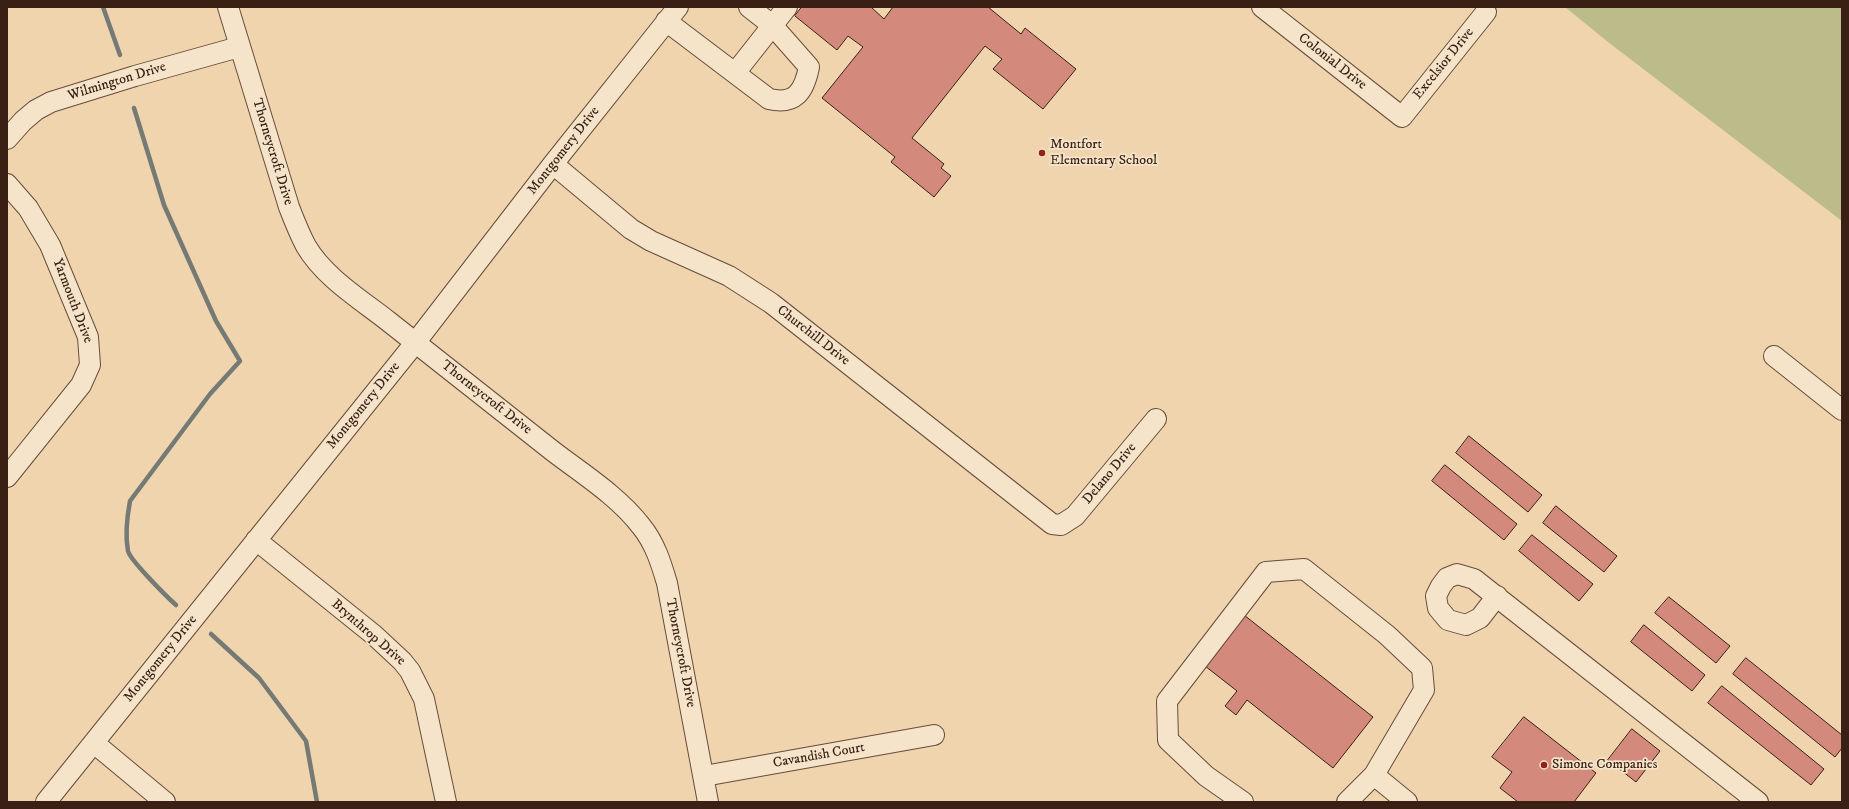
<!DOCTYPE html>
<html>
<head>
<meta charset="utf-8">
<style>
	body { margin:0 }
	#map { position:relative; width:1849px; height:809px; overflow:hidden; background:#efd4ae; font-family:"IM FELL DW Pica",serif }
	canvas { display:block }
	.frame { position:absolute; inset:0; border:8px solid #3a2014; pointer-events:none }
</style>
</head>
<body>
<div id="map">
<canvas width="1849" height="809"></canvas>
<div class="frame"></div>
</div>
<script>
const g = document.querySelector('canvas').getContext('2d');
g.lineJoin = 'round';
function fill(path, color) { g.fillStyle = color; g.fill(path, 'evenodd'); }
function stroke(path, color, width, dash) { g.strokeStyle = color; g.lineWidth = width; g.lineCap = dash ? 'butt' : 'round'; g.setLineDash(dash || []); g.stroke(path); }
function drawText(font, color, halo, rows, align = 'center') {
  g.font = font + ' "IM FELL DW Pica",serif'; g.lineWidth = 3.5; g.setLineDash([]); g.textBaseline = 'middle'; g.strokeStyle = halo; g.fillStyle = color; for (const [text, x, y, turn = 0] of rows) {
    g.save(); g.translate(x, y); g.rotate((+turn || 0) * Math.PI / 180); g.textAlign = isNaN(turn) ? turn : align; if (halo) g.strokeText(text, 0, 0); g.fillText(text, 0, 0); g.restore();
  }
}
fill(new Path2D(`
	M1565,7H1842V221L1608,42Z`), '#bbbc89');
stroke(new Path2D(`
	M103,7L120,55
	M134,108L164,205L216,321L240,361L210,394L130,501C127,517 125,535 128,551C130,560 167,597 176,605
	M211,634L259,678L306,741L317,802`), '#767a75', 4.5);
const building = new Path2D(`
	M802,7H871L884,19L893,7H988L1021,34L1025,28L1076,69L1043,109L993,69L1002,59L985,46L912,138L944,164L941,168L951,176L934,197L891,162L895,157L822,98L863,47L848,36L837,50L795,16Z
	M1469,436L1542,495L1528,512L1456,453Z
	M1445,465L1517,524L1504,540L1432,481Z
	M1556,506L1617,556L1604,572L1543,523Z
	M1532,535L1593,584L1579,601L1519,551Z
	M1669,597L1730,646L1716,663L1655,613Z
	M1244,615L1373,717L1333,768L1247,700L1236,715L1225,706L1237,691L1205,666Z
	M1644,625L1705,675L1692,691L1631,642Z
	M1746,658L1842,735V748L1835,757L1733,674Z
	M1722,686L1824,769L1811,785L1708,703Z
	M1524,717L1596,773L1574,802H1518L1500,788L1512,772L1492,757Z
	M1632,729L1660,751L1636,782L1608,760Z`);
fill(building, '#d38a7c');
stroke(building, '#3a2014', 1);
const minor = new Path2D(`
	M228,7L289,207C294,220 299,233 306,246C324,277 360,299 388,321C443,365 499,408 554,452C583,474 619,497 641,526C655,543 661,563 667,583L708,802
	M1262,7L1402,117L1486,12
	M666,21L769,99C795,105 804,92 809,67L772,25L749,7
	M735,73L787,7
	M7,139L23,121L36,110L51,102L135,76L239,47
	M553,164L631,229L651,241L729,276L771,303L1052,524L1061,525L1075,516L1156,419
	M7,184L28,208L50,245L88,337L90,365L81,385L7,477
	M1774,356L1842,410
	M256,540L374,635L402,661L410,671L424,699L446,802
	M1497,596L1480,618L1466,625L1448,620L1438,608L1436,596L1441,586L1447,578L1457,574L1474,579L1758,802
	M94,743L165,802
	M1374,775L1407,802
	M704,776L934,735
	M46,802L415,343L553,164L678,7
	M1243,802L1206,776L1168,740L1167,701L1266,572L1304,569L1387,635L1422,668L1424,690L1374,775L1347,802`);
stroke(minor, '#674d3a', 22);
stroke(minor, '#f5e3ca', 20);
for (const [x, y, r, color] of [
	[1042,153,4,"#8f2418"],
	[1544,765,4,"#8f2418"]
]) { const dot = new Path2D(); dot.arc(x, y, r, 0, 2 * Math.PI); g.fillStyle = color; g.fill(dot); stroke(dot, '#f5e3ca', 1.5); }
drawText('14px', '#3a2014', '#f5e3ca', [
	["Colonial Drive",1332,62,38],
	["Excelsior Drive",1444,64,-51],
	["Wilmington Drive",117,82,-17],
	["Montgomery Drive",564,151,-52],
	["Thorneycroft Drive",272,152,73],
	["Yarmouth Drive",72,301,69],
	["Churchill Drive",813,336,38],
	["Thorneycroft Drive",486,398,38],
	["Montgomery Drive",364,406,-51],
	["Delano Drive",1110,474,-50],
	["Brynthrop Drive",368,633,41],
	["Thorneycroft Drive",680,653,79],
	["Montgomery Drive",161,659,-51],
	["Cavandish Court",819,756,-10]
]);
drawText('14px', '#3a2014', '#f5e3ca', [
	["Montfort",1050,145],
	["Elementary School",1050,161],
	["Simone Companies",1552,765]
], 'left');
</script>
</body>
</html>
